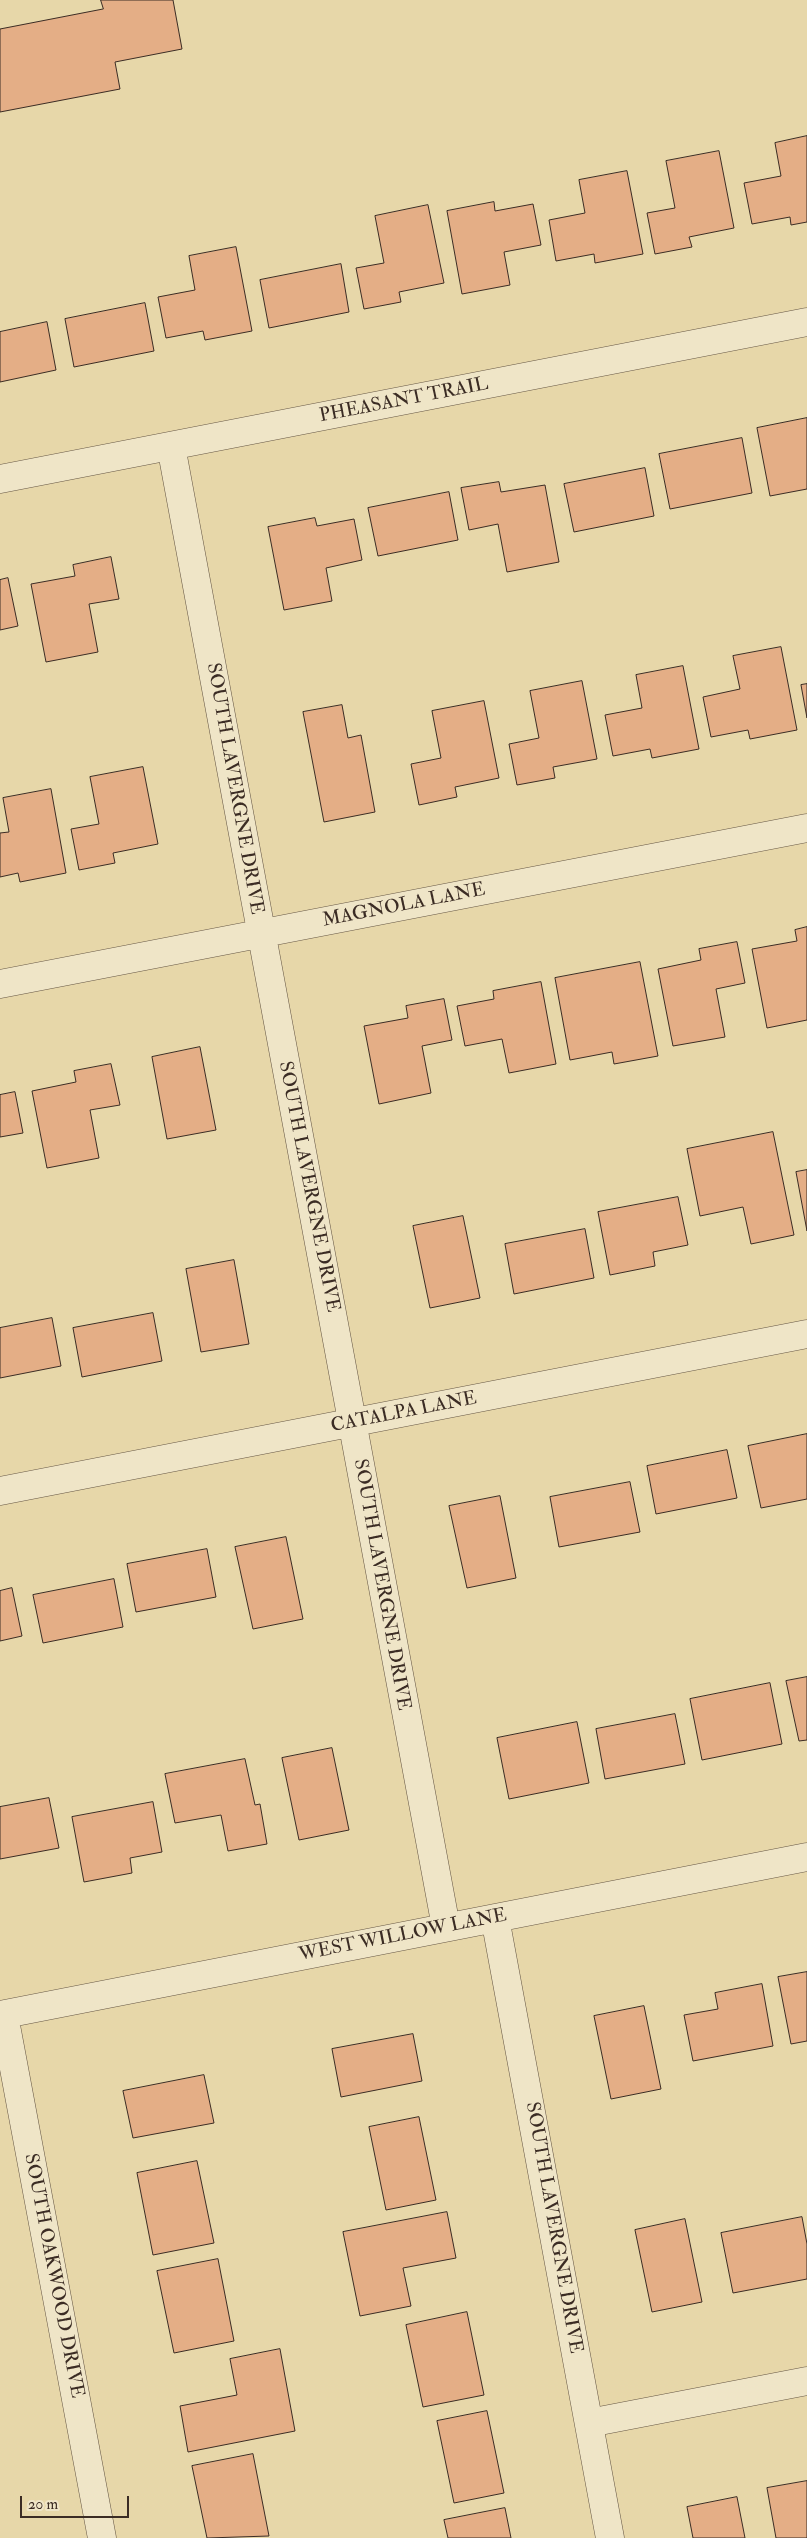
<!DOCTYPE html>
<html>
<head>
<meta charset="utf-8">
<style>
	body { margin:0 }
	#map { position:relative; width:807px; height:2538px; overflow:hidden; background:#e7d7a9; font-family:"IM FELL Double Pica",serif }
	canvas { display:block }
	.scale { position:absolute; left:20px; top:2496px; width:109px; height:22px; box-sizing:border-box; border:2px solid #3b2c24; border-top:0; padding-left:6px; font-size:15px; line-height:18px; white-space:nowrap; color:#3b2c24; -webkit-text-stroke:4px #efe5c7; paint-order:stroke }
</style>
</head>
<body>
<div id="map">
<canvas width="807" height="2538"></canvas>
<div class="scale">20 m</div>
</div>
<script>
const g = document.querySelector('canvas').getContext('2d');
g.lineJoin = 'round';
function fill(path, color) { g.fillStyle = color; g.fill(path, 'evenodd'); }
function stroke(path, color, width, dash) { g.strokeStyle = color; g.lineWidth = width; g.lineCap = dash ? 'butt' : 'round'; g.setLineDash(dash || []); g.stroke(path); }
function drawText(font, color, halo, rows, align = 'center') {
  g.font = font + ' "IM FELL Double Pica",serif'; g.lineWidth = 4; g.setLineDash([]); g.textBaseline = 'middle'; g.strokeStyle = halo; g.fillStyle = color; for (const [text, x, y, turn = 0] of rows) {
    g.save(); g.translate(x, y); g.rotate((+turn || 0) * Math.PI / 180); g.textAlign = isNaN(turn) ? turn : align; if (halo) g.strokeText(text, 0, 0); g.fillText(text, 0, 0); g.restore();
  }
}
const building = new Path2D(`
	M101,0H173L182,49L115,62L120,89L0,112V29L103,9Z
	M807,136V222L791,225L790,217L752,224L744,183L781,176L775,143Z
	M719,151L734,228L689,237L692,247L655,254L647,213L675,208L666,161Z
	M627,171L643,254L595,263L594,254L556,261L549,220L585,213L579,180Z
	M494,202L495,211L533,204L541,245L504,252L510,285L462,294L447,211Z
	M428,205L444,283L399,292L401,302L364,309L356,268L384,263L375,216Z
	M236,247L252,331L205,340L203,331L166,338L158,297L195,290L189,256Z
	M341,264L349,312L269,328L260,280Z
	M145,303L154,351L74,367L65,319Z
	M47,322L56,370L0,382V332Z
	M807,418V489L770,496L757,428Z
	M742,438L752,493L670,509L659,454Z
	M645,468L654,516L574,532L564,484Z
	M499,482L501,492L545,485L559,562L507,572L498,524L469,530L461,488Z
	M449,492L458,540L378,556L368,508Z
	M315,518L317,526L354,519L362,560L326,568L332,601L284,610L268,527Z
	M111,557L119,599L89,604L98,652L46,662L31,584L75,576L73,565Z
	M8,578L18,626L0,630V580Z
	M781,647L797,730L750,739L748,730L711,737L703,697L740,689L733,656Z
	M683,666L699,749L652,758L650,749L613,756L605,715L642,708L636,675Z
	M582,681L597,759L553,767L555,778L517,785L509,744L539,738L530,691Z
	M807,684V718L801,685Z
	M484,701L499,778L455,787L457,797L419,805L411,764L441,758L432,711Z
	M342,705L348,738L361,735L375,812L324,822L303,712Z
	M143,767L158,844L113,853L115,863L79,870L71,829L99,824L90,777Z
	M51,789L66,873L20,882L18,873L0,877V833L9,832L3,798Z
	M807,927V1020L767,1028L752,949L797,941L795,930Z
	M737,942L745,983L716,989L725,1037L673,1046L658,969L701,960L699,949Z
	M640,962L658,1056L614,1064L612,1052L570,1060L555,978Z
	M541,982L556,1064L509,1073L502,1039L465,1046L457,1006L494,999L493,991Z
	M444,999L452,1040L422,1046L431,1093L379,1104L364,1026L408,1018L406,1006Z
	M200,1047L216,1130L167,1139L152,1057Z
	M111,1064L120,1105L90,1110L99,1158L47,1168L32,1091L76,1082L74,1071Z
	M15,1092L23,1133L0,1137V1095Z
	M773,1132L794,1235L751,1244L743,1207L700,1216L687,1149Z
	M807,1170V1231L796,1172Z
	M678,1197L688,1245L653,1252L655,1266L610,1275L598,1212Z
	M463,1216L480,1298L430,1308L413,1226Z
	M585,1229L594,1278L514,1294L505,1244Z
	M234,1260L249,1344L201,1352L186,1269Z
	M153,1313L162,1361L82,1377L73,1328Z
	M52,1318L61,1366L0,1378V1328Z
	M807,1434V1499L761,1508L748,1446Z
	M727,1450L737,1498L656,1514L647,1466Z
	M630,1482L640,1532L559,1547L550,1497Z
	M500,1496L516,1578L467,1588L449,1506Z
	M286,1537L303,1619L253,1629L235,1547Z
	M207,1549L216,1597L136,1612L127,1564Z
	M114,1579L123,1627L43,1643L33,1595Z
	M12,1588L22,1636L0,1641V1591Z
	M807,1677V1740L799,1741L786,1681Z
	M770,1683L782,1744L702,1760L690,1699Z
	M675,1714L685,1764L605,1779L596,1729Z
	M577,1722L589,1783L509,1799L497,1738Z
	M332,1748L349,1830L299,1840L282,1758Z
	M245,1759L255,1805L260,1804L267,1844L228,1851L221,1815L175,1823L165,1774Z
	M49,1798L59,1848L0,1859V1807Z
	M153,1802L162,1852L130,1858L132,1873L84,1882L72,1817Z
	M807,1972V2041L791,2044L778,1977Z
	M762,1984L773,2046L693,2061L684,2015L718,2009L715,1993Z
	M644,2006L661,2089L611,2099L594,2016Z
	M413,2034L422,2081L341,2097L332,2049Z
	M204,2075L214,2123L133,2138L123,2091Z
	M419,2117L436,2200L386,2210L369,2127Z
	M197,2161L214,2243L153,2255L137,2173Z
	M447,2212L456,2258L403,2268L411,2306L360,2316L343,2232Z
	M802,2217L807,2244V2279L733,2293L721,2233Z
	M685,2219L702,2302L652,2312L635,2230Z
	M218,2259L234,2341L174,2353L157,2271Z
	M467,2312L484,2395L423,2407L406,2325Z
	M280,2349L295,2431L188,2452L180,2406L237,2395L230,2359Z
	M487,2411L504,2493L454,2503L437,2421Z
	M253,2454L269,2536L207,2538L192,2466Z
	M807,2481V2538H776L767,2488Z
	M737,2497L745,2538H693L687,2507Z
	M505,2508L511,2538H448L444,2520Z`);
fill(building, '#e4ae86');
stroke(building, '#3b2c24', 1);
const minor = new Path2D(`
	M171,446L446,1927
	M0,479L807,322
	M0,984L807,828
	M0,1491L807,1334
	M495,1918L610,2538
	M0,2015L807,1857
	M4,2015L102,2538
	M589,2423L807,2381`);
stroke(minor, '#665745', 29);
stroke(minor, '#efe5c7', 28);
drawText('19px', '#3b2c24', '#efe5c7', [
	["PHEASANT TRAIL",404,401,-11],
	["SOUTH LAVERGNE DRIVE",234,789,80],
	["MAGNOLA LANE",404,906,-11],
	["SOUTH LAVERGNE DRIVE",308,1187,79],
	["CATALPA LANE",404,1413,-11],
	["SOUTH LAVERGNE DRIVE",381,1585,80],
	["WEST WILLOW LANE",403,1936,-11],
	["SOUTH LAVERGNE DRIVE",553,2228,80],
	["SOUTH OAKWOOD DRIVE",53,2276,79]
]);
</script>
</body>
</html>
